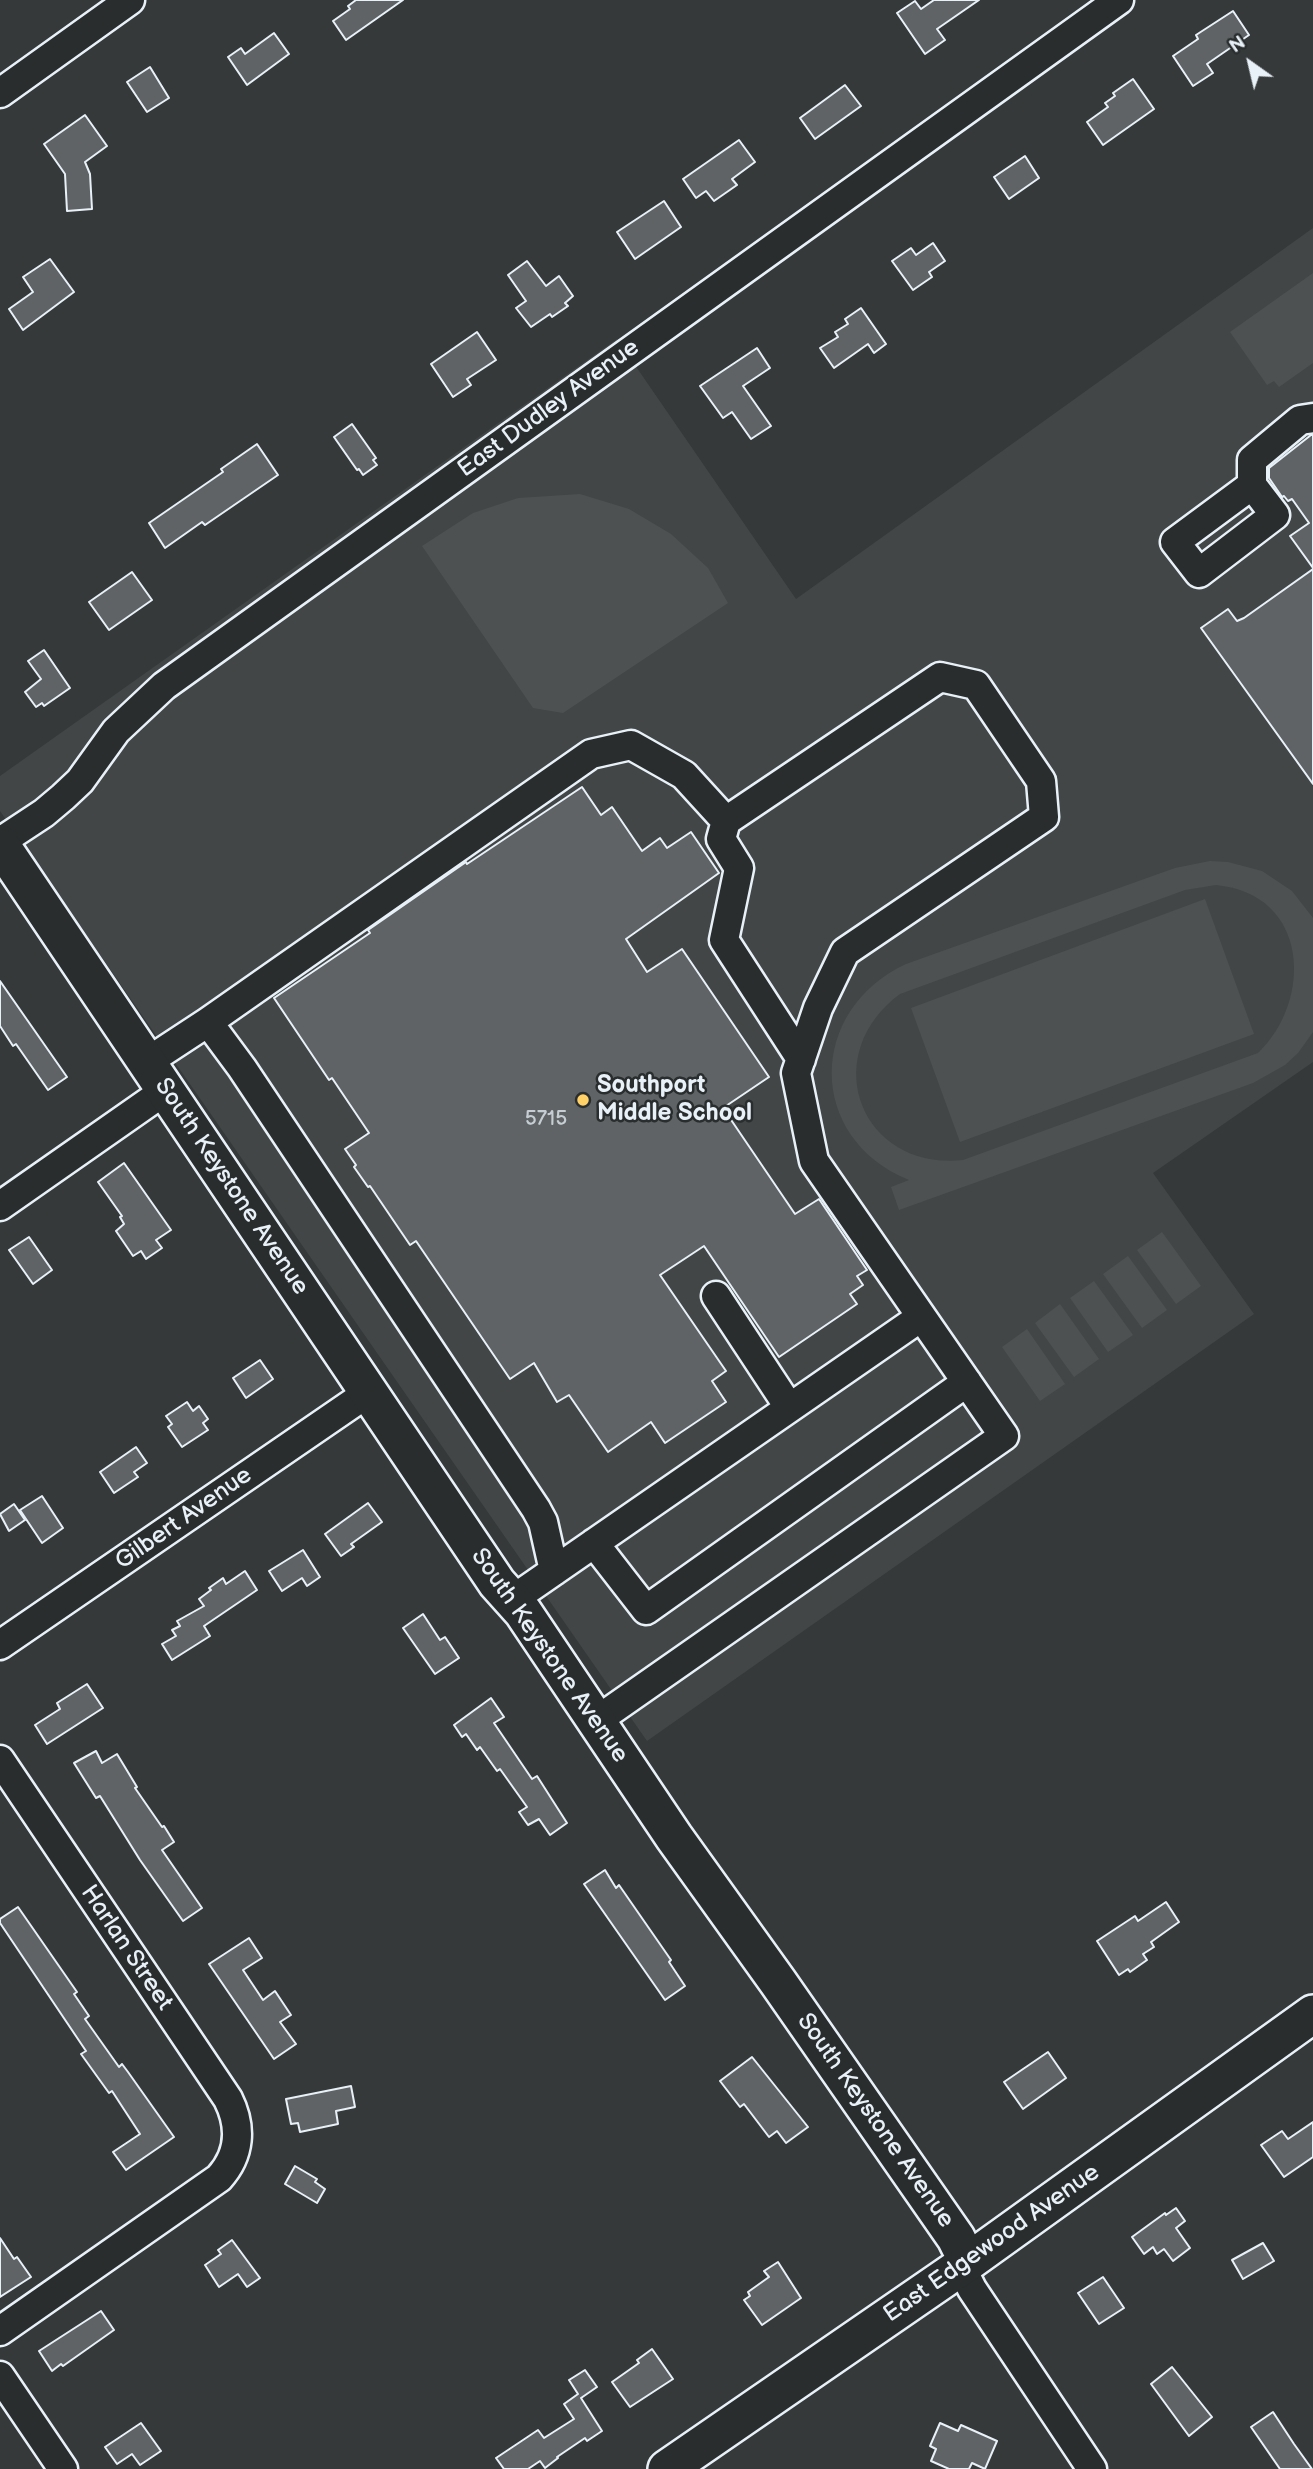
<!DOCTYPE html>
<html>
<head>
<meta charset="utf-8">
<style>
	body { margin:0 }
	#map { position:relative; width:1313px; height:2469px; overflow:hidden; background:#35393a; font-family:"Balsamiq Sans",sans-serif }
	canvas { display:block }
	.north { position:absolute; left:1215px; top:28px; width:70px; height:70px; -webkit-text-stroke:5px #2a2d2e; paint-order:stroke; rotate:326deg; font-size:19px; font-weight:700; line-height:28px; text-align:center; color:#e8f1f8 }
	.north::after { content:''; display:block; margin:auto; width:24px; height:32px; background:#e8f1f8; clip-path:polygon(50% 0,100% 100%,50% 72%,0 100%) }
</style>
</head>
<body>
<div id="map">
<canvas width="1313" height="2469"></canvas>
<div class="north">N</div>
</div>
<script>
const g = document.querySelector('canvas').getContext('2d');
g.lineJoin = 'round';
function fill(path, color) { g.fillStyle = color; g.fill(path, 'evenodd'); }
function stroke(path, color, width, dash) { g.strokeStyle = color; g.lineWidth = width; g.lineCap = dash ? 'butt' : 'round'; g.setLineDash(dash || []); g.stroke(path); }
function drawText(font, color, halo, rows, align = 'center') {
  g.font = font + ' "Balsamiq Sans",sans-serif'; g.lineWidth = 5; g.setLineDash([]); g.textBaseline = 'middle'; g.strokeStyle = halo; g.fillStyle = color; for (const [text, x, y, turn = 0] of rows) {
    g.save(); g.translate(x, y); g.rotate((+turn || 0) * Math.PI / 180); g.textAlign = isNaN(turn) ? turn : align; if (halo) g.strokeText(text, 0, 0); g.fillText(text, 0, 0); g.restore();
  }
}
fill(new Path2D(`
	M1313,228V1062L1153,1173L1254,1314L647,1741L0,811V776L617,339L796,599Z`), '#424647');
fill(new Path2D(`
	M1313,273V363L1279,387L1274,381L1267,385L1230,332Z
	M580,494L629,509L671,534L708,568L728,603L563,713L533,708L422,546L473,513L518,498Z
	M1210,861L1228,862L1262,871L1292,891L1313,918V1032L1298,1053L1285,1065L1253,1083L899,1210L891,1187L909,1180C806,1138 807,1010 906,964L1175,868ZM1216,885C1310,894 1313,1001 1258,1053L963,1160C860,1171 817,1055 900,994L1185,890Z
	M1205,899L1254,1034L960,1142L911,1008Z
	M1162,1232L1201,1286L1176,1304L1137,1250Z
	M1128,1256L1167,1310L1142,1328L1103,1274Z
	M1094,1281L1133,1335L1108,1352L1070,1298Z
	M1060,1304L1099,1359L1074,1377L1035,1323Z
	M1027,1329L1065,1384L1040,1401L1002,1347Z`), '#4d5152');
const building = new Path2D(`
	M356,0H403L346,40L333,21L350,9L348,6Z
	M934,0H979L937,29L945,40L925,54L897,13L915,1L921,9Z
	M1233,11L1249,35L1207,64L1213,73L1193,86L1173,56L1198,39L1196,35Z
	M274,33L289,54L247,85L228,57L241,48L245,54Z
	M150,67L169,98L147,112L127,82Z
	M1133,79L1154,109L1103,145L1087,122L1108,107L1105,103L1115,96L1113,93Z
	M845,85L861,106L815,139L800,118Z
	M85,115L107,146L85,162L90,174L92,209L67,211L65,174L44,144Z
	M739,140L755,162L732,179L737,185L714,201L706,191L696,198L683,179Z
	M1025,156L1039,178L1009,199L994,177Z
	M664,201L681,227L635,259L617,232Z
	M933,243L945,261L929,272L932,277L913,290L892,261L911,248L916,255Z
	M50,259L74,292L23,330L9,309L33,292L23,277Z
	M527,261L546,286L559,276L573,296L565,303L568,306L552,317L550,314L531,327L516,308L526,301L508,275Z
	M861,308L886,344L874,353L868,344L834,368L820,348L838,337L835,332L848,324L845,319Z
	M477,332L496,360L467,379L471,385L453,397L431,364Z
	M757,348L770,368L743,386L771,426L751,439L732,412L723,418L700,386Z
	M352,424L376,458L373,460L377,465L363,475L359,469L357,470L334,437Z
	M1311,435H1313V568L1290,536L1309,523L1292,499L1288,501L1284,496L1282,497L1269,478V468Z
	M257,444L278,475L205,525L202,522L165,548L149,523L223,472L221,469Z
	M1313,569V784L1201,628L1228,609L1237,621L1244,618Z
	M132,572L152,600L109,630L89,602Z
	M44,650L70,688L44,706L42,703L36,707L25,692L41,679L28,661Z
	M582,787L601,815L612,807L642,851L660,838L667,848L691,832L719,873L626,939L647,972L682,949L769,1077L723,1108L795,1214L819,1199L867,1270L857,1276L863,1285L850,1294L857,1304L779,1357L704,1246L660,1275L726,1371L712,1381L726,1402L665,1443L651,1422L608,1452L569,1395L557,1402L534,1363L510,1379L416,1241L410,1245L370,1186L368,1187L354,1167L356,1165L345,1149L369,1133L332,1078L329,1080L274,998L370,933L368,930L466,862L467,864Z
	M0,981L67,1077L48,1090L16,1044L13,1046L0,1026Z
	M124,1163L171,1230L156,1240L162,1248L146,1259L141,1251L133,1256L116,1231L124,1224L120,1217L122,1216L98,1182Z
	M29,1237L52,1270L33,1284L9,1250Z
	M260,1360L273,1379L246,1398L233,1378Z
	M187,1402L193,1411L199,1406L208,1419L203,1423L208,1430L182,1447L168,1427L172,1424L166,1416Z
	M136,1447L147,1463L134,1472L138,1477L114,1493L100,1472Z
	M42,1496L63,1528L42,1543L20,1510Z
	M368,1503L382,1522L351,1544L354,1547L341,1556L325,1534Z
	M14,1504L25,1520L9,1531L0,1514Z
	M303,1550L320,1577L307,1586L302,1578L282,1591L269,1571Z
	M245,1571L257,1590L204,1626L210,1636L172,1660L162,1644L176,1636L172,1630L180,1626L177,1621L204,1606L199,1599L211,1590L209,1588L223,1578L226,1584Z
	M423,1614L440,1640L445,1637L459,1658L435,1674L403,1628Z
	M87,1684L103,1708L47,1744L35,1725L60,1709L57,1703Z
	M491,1698L504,1717L494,1723L532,1779L537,1776L567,1823L550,1835L539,1819L528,1825L519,1812L527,1807L500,1769L497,1771L480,1747L477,1750L466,1734L462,1737L454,1725Z
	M96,1751L102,1763L117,1754L137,1787L135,1788L162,1827L164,1826L174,1842L162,1850L202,1908L183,1921L140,1860L100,1796L96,1798L74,1763Z
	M605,1870L616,1888L619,1885L671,1960L669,1962L685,1986L665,2000L584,1884Z
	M1166,1902L1179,1922L1151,1942L1154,1947L1143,1954L1147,1960L1130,1972L1128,1969L1119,1975L1097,1941L1135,1916L1138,1921Z
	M18,1907L77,1992L74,1994L89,2016L85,2019L119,2067L122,2064L128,2072L174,2137L126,2170L113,2152L140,2134L112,2091L109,2093L81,2054L86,2051L0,1923V1919Z
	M249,1938L262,1958L243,1970L263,2000L275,1991L291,2015L280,2022L296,2044L274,2059L209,1964Z
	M1048,2052L1066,2078L1023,2109L1004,2082Z
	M752,2057L808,2127L786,2143L777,2131L769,2137L744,2104L740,2107L720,2081Z
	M351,2086L355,2107L336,2111L338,2124L300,2132L298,2123L291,2124L286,2099Z
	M1313,2122V2157L1284,2177L1261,2145L1282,2131L1288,2139Z
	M295,2166L317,2179L315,2182L325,2189L317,2203L285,2184Z
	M1176,2208L1185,2221L1176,2228L1190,2248L1173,2261L1164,2249L1157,2254L1153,2247L1144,2254L1132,2237L1165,2213L1166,2215Z
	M0,2238L14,2259L17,2257L31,2277L0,2297Z
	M232,2240L260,2278L247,2287L238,2274L219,2287L205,2265L221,2254L218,2250Z
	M1263,2243L1274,2261L1243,2279L1232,2260Z
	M778,2262L801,2298L762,2325L744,2300L750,2296L748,2292L769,2277L764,2271Z
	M1103,2277L1124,2308L1099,2324L1078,2293Z
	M101,2311L114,2330L63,2366L61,2364L52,2371L39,2351Z
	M652,2349L673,2379L630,2407L612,2382L639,2363L637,2360Z
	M1172,2367L1212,2417L1189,2436L1151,2384Z
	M585,2370L597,2387L581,2398L602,2431L587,2441L585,2438L557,2457L558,2458L545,2468L540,2461L528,2469H504L496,2458L538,2430L544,2438L574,2419L564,2404L578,2394L569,2380Z
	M1273,2412L1294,2444L1312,2469H1280L1251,2427Z
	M141,2423L161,2451L140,2465L132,2454L117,2464L105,2447Z
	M940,2423L958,2431L961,2425L997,2441L985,2469L972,2463L969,2469H949L931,2461L936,2449L930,2446Z`);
fill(building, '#5f6365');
stroke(building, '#e8f1f8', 2);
const minor = new Path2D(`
	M0,93L130,0
	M1252,485L1175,542L1199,573L1275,515L1252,485V460L1300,420L1313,418
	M726,821L721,839L739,868L724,940L801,1059
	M0,842L44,813L63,797L80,781L116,731L164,686L1119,0
	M208,1022L591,754L631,745L684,775L726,821L940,677L976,685L1041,781L1044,817L845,952L818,1008L796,1073L814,1161L1004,1436L596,1721
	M147,1062L208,1022L242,1068L536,1509L543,1522L554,1571
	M0,1206L166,1090
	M716,1296L789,1407
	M594,1543L646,1610L967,1382
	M512,1600L921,1317
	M0,1645L369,1392
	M0,1760L228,2099C242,2127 240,2155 219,2178L0,2331
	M965,2264L966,2277L972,2289L1092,2469
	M0,2376L63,2469`);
const major = new Path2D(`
	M0,844L497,1583L523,1612L674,1837L778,1982L956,2238L963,2252L965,2264
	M667,2469L965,2264L1313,2014`);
stroke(minor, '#e8f1f8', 33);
stroke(major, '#e8f1f8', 42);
stroke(minor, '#2a2d2e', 28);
stroke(major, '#2a2d2e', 37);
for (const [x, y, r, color] of [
	[583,1100,7,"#ffd166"]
]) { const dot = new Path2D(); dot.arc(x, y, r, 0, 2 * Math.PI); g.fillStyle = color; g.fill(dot); stroke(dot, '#2a2d2e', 2.5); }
drawText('21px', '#c6ced3', null, [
	["5715",546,1120]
]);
drawText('24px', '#e8f1f8', '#2a2d2e', [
	["East Dudley Avenue",549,409,-36],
	["South Keystone Avenue",231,1187,56],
	["Gilbert Avenue",184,1519,-35],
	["South Keystone Avenue",549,1656,55],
	["Harlan Street",126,1948,56],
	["South Keystone Avenue",875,2121,55],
	["East Edgewood Avenue",992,2244,-35]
]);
drawText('bold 24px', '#e8f1f8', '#2a2d2e', [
	["Southport",597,1086],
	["Middle School",597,1114]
], 'left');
</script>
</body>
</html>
